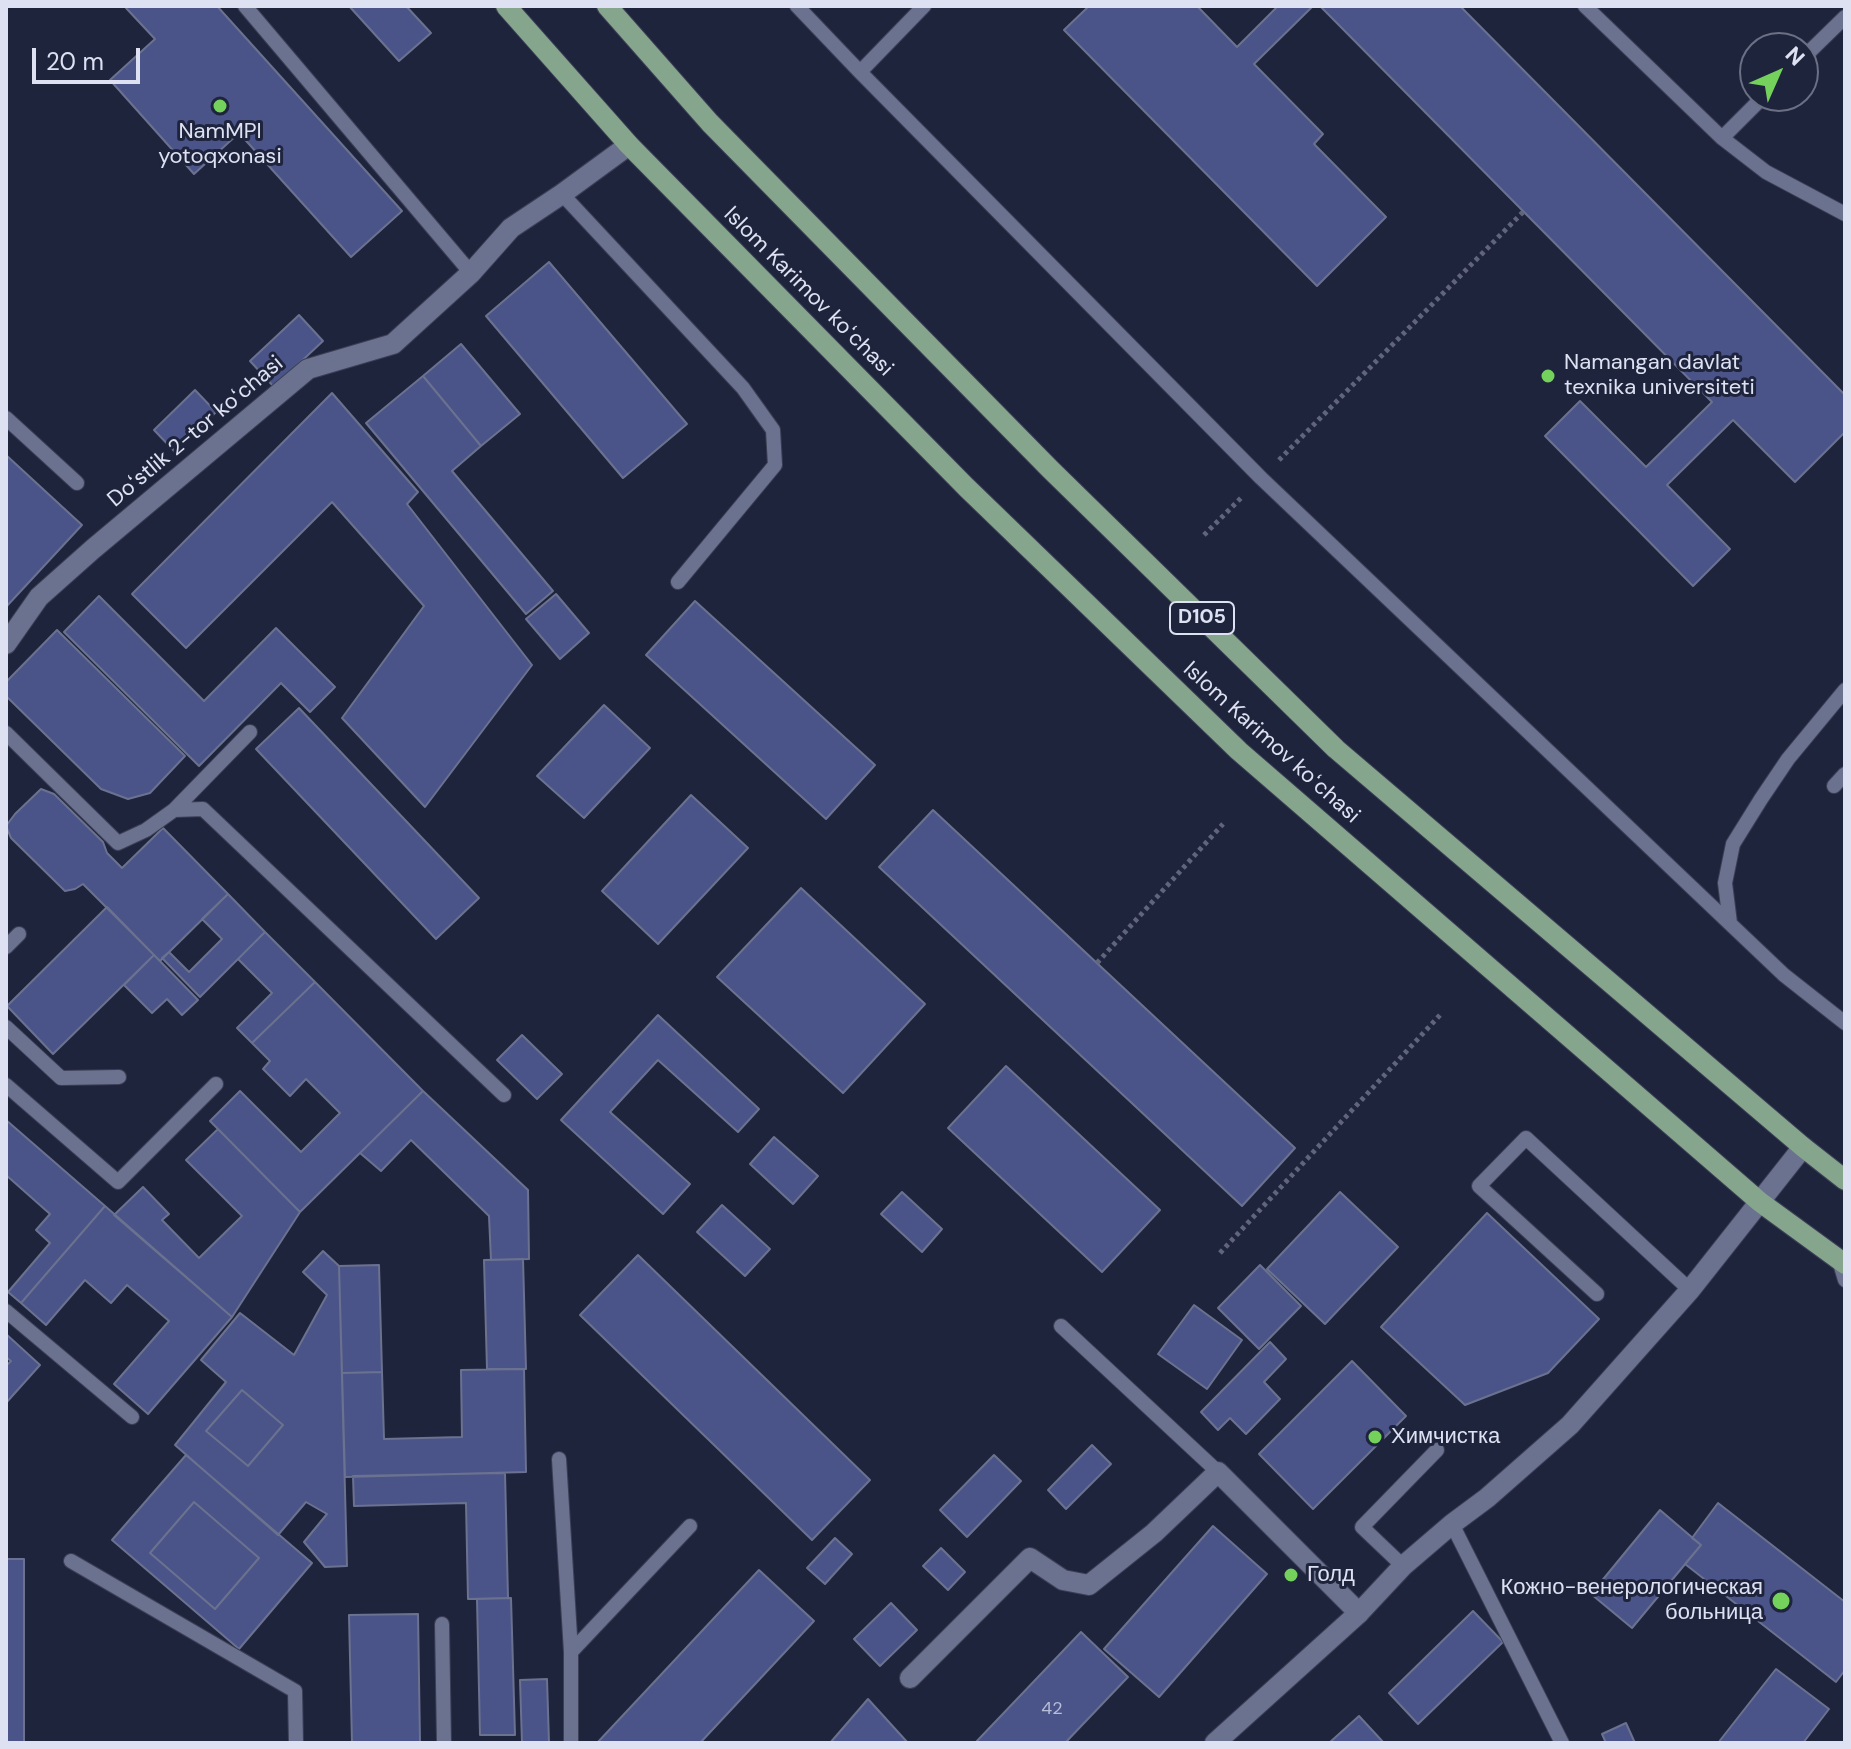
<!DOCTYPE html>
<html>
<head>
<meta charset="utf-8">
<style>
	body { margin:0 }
	#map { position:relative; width:1851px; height:1749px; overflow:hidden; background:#1f243d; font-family:"DM Sans",sans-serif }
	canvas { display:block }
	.frame { position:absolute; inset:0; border:8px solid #dde1f2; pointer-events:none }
	.north { position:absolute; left:1739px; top:32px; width:80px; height:80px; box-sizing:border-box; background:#1f243d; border:2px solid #6b7085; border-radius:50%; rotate:45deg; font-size:22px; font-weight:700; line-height:32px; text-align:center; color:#dde1f2 }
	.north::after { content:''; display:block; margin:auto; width:28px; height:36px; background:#74d25c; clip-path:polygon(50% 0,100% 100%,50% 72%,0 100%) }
	.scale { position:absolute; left:32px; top:48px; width:108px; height:36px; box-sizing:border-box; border:4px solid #dde1f2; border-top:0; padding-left:10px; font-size:24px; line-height:28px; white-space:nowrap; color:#dde1f2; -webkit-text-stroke:6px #1f243d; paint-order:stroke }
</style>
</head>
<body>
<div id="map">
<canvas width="1851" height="1749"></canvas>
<div class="frame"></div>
<div class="north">N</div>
<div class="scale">20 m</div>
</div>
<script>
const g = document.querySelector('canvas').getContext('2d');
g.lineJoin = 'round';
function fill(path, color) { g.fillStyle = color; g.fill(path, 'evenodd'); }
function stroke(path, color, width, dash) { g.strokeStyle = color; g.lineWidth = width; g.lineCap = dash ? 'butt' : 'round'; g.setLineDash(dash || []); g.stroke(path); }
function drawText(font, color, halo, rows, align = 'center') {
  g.font = font + ' "DM Sans",sans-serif'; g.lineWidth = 6; g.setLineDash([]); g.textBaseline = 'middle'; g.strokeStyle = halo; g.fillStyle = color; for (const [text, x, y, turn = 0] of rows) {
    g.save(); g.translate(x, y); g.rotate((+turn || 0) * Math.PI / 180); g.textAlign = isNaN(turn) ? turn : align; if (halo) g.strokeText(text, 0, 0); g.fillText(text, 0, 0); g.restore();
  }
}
const building = new Path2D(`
	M129,6H217L402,211L351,257L239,133L194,174L110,80L155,39L126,8Z
	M349,6H406L431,33L399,61Z
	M1089,6H1197L1237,47L1278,6H1313L1254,64L1323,134L1314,144L1386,217L1317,286L1064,30Z
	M1320,6H1460L1845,395V432L1795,482L1733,420L1667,485L1730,549L1693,586L1545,436L1580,401L1646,467L1712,402Z
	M549,262L687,424L623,478L486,316Z
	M299,315L323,341L274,387L250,361Z
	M461,344L520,414L481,446L423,376Z
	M423,376L481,446L452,471L553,591L526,614L366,423Z
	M195,390L216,412L175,452L154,430Z
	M332,393L418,492L407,504L532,665L425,807L342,718L424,606L332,502L186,648L132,594Z
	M6,455L82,525L6,607Z
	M556,594L589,633L560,659L526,619Z
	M99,596L204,701L276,628L335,687L310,712L281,683L199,766L64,632Z
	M695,601L875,765L826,819L646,655Z
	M57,630L185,756L150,793L128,799L101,789L6,696V682Z
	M604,705L650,748L584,818L537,776Z
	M299,708L479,898L436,939L256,749Z
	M41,789L54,794L103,842L107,853L122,868L163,828L228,894L160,961L83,884L75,889L65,891L11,838L6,826L15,814Z
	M691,795L748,848L658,944L602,891Z
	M933,810L1295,1148L1242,1206L879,867Z
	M801,888L925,1004L843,1093L717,977Z
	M228,894L265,932L200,997L162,958L169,952L189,972L222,939L202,919Z
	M107,907L154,955L53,1054L7,1006Z
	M265,932L315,982L252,1043L237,1028L272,993L238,959Z
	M154,955L198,1000L182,1015L167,999L152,1013L124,985Z
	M315,982L423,1091L300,1212L210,1121L240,1091L301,1152L340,1113L306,1079L290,1096L263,1069L270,1061L252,1043Z
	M658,1015L759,1109L738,1132L658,1060L610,1112L690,1184L663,1214L561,1120Z
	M522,1035L562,1074L537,1099L497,1060Z
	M1006,1066L1160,1210L1102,1272L948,1128Z
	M423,1091L528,1190L529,1259L491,1260L489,1216L411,1140L381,1171L360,1153Z
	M6,1120L105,1206L21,1303L8,1292L50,1243L36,1230L50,1214L6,1175Z
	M218,1129L300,1212L232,1317L114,1215L143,1187L169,1214L162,1220L199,1258L242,1216L186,1160Z
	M774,1137L818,1176L793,1204L750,1164Z
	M902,1192L942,1229L922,1252L881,1214Z
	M1340,1192L1398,1247L1325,1324L1267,1269Z
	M722,1205L770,1249L745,1276L697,1232Z
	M105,1206L232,1317L148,1414L114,1384L169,1321L127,1285L111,1303L85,1280L46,1325L21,1303Z
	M1487,1213L1599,1319L1548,1373L1465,1405L1381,1327Z
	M323,1251L339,1266L347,1566L325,1567L304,1542L327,1514L306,1502L278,1535L175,1445L226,1382L201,1360L240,1313L294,1355L327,1295L303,1272ZM242,1390L283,1425L248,1466L206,1431Z
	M638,1255L870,1480L812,1540L580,1315Z
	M523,1259L526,1369H487L484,1260Z
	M379,1265L382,1372L342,1373L339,1266Z
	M1260,1265L1301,1306L1259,1349L1218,1308Z
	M1194,1305L1242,1340L1207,1389L1158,1354Z
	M6,1334L40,1365L6,1403V1366L11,1361L6,1357Z
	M1270,1342L1286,1359L1264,1382L1280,1399L1246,1434L1230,1418L1218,1430L1201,1412Z
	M1352,1361L1406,1416L1313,1509L1259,1454Z
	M524,1369L526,1472L345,1477L342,1373L382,1372L384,1439L462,1437L461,1370Z
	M242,1390L283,1425L248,1466L206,1431Z
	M1092,1445L1111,1464L1066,1509L1048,1490Z
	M186,1455L312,1563L239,1649L112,1540ZM194,1502L259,1558L215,1609L150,1553Z
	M994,1455L1021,1481L967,1537L940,1510Z
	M505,1473L508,1598L468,1599L466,1503L354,1506L353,1476Z
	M194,1502L259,1558L215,1609L150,1553Z
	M1718,1503L1845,1602V1670L1836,1682L1685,1564L1701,1545L1692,1538Z
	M1660,1510L1701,1545L1632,1628L1591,1594Z
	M1213,1526L1267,1574L1159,1697L1104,1649Z
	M835,1538L852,1554L825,1584L807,1568Z
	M941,1548L965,1572L948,1590L923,1566Z
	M6,1559H24V1743H6Z
	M759,1570L814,1621L700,1743H597Z
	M511,1598L515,1735H480L477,1599Z
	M891,1603L917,1630L880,1666L854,1639Z
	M1473,1611L1503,1642L1418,1724L1389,1693Z
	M418,1614L420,1743H352L349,1615Z
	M1081,1632L1128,1677L1065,1743L976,1742Z
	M1776,1669L1829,1709L1803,1743H1718Z
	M547,1679L549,1743H522L520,1680Z
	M868,1699L908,1743H830Z
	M1359,1716L1384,1743H1329Z
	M1626,1723L1635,1743H1606L1602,1734Z`);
fill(building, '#4a5489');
stroke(building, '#6b728f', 2);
const lane = new Path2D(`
	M245,6L471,273
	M797,6L860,72L1261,478L1784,975L1845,1023
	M1585,6L1722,138L1766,172L1845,214
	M1803,58L1845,17
	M860,72L924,6
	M1722,138L1764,96
	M562,194L743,388L773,430L775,465L678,582
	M6,418L77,483
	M6,733L118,843L146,830L174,810L203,809L504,1095
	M1834,786L1845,774
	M174,810L250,732
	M1730,923L1725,883L1733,844L1761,799L1788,759L1845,690
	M6,947L19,934
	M6,1027L61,1078L119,1077
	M6,1085L118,1182L216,1084
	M1839,1260L1845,1280
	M1597,1294L1479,1186L1526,1138L1690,1290
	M6,1311L132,1417
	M1061,1326L1218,1472
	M559,1459L571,1652V1743
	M1452,1524L1562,1743
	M71,1561L295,1691L296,1743
	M1403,1566L1362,1527L1437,1450
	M442,1624L444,1743
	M571,1652L690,1526`);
const street = new Path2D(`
	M6,644L39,597L93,549L308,369L393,344L471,273L511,228L562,194L629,145
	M910,1678L1030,1558L1063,1580L1089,1585L1154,1533L1218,1472L1359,1613`);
const secondary = new Path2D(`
	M1215,1743L1359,1613L1403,1566L1452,1524L1487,1498L1570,1425L1690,1290L1803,1147`);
const primary = new Path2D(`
	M506,6L629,145L966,487L1239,751L1760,1202L1845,1264
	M607,6L710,123L1050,469L1336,749L1803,1147L1845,1180`);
stroke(lane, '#3c3f55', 16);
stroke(street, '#3c3f55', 22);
stroke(secondary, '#3c3f55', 22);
stroke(primary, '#3c3f55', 22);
stroke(new Path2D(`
	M1279,460L1524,211
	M1204,535L1243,496
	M1097,963L1223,824
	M1220,1253L1440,1015`), '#61657c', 5, [4, 4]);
stroke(lane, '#6b728f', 14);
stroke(street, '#6b728f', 20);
stroke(secondary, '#6b728f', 20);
stroke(primary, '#85a58d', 20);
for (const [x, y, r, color] of [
	[220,106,8,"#74d25c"],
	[1548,376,8,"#74d25c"],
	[1375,1437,8,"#74d25c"],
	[1291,1575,8,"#74d25c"],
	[1781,1601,10,"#74d25c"]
]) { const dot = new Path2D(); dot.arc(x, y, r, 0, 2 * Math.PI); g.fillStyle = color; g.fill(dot); stroke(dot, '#1f243d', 3); }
drawText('18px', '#b8bed8', null, [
	["42",1052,1709]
]);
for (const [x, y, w] of [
	[1202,618,64]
]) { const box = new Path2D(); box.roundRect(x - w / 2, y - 16, w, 32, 6); g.fillStyle = '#1f243d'; g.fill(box); stroke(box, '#dde1f2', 2); }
drawText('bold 20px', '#dde1f2', null, [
	["D105",1202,618]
]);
drawText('22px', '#dde1f2', '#1f243d', [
	["NamMPI",220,132,"center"],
	["yotoqxonasi",220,157,"center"],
	["Namangan davlat",1564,363],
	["texnika universiteti",1564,388],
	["Химчистка",1391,1437],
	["Голд",1307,1575],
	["Кожно-венерологическая",1763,1588,"right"],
	["больница",1763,1613,"right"]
], 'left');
drawText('22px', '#dde1f2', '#1f243d', [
	["Islom Karimov koʻchasi",808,292,45],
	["Doʻstlik 2-tor koʻchasi",196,432,-40],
	["Islom Karimov koʻchasi",1271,743,42]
]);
</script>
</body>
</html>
